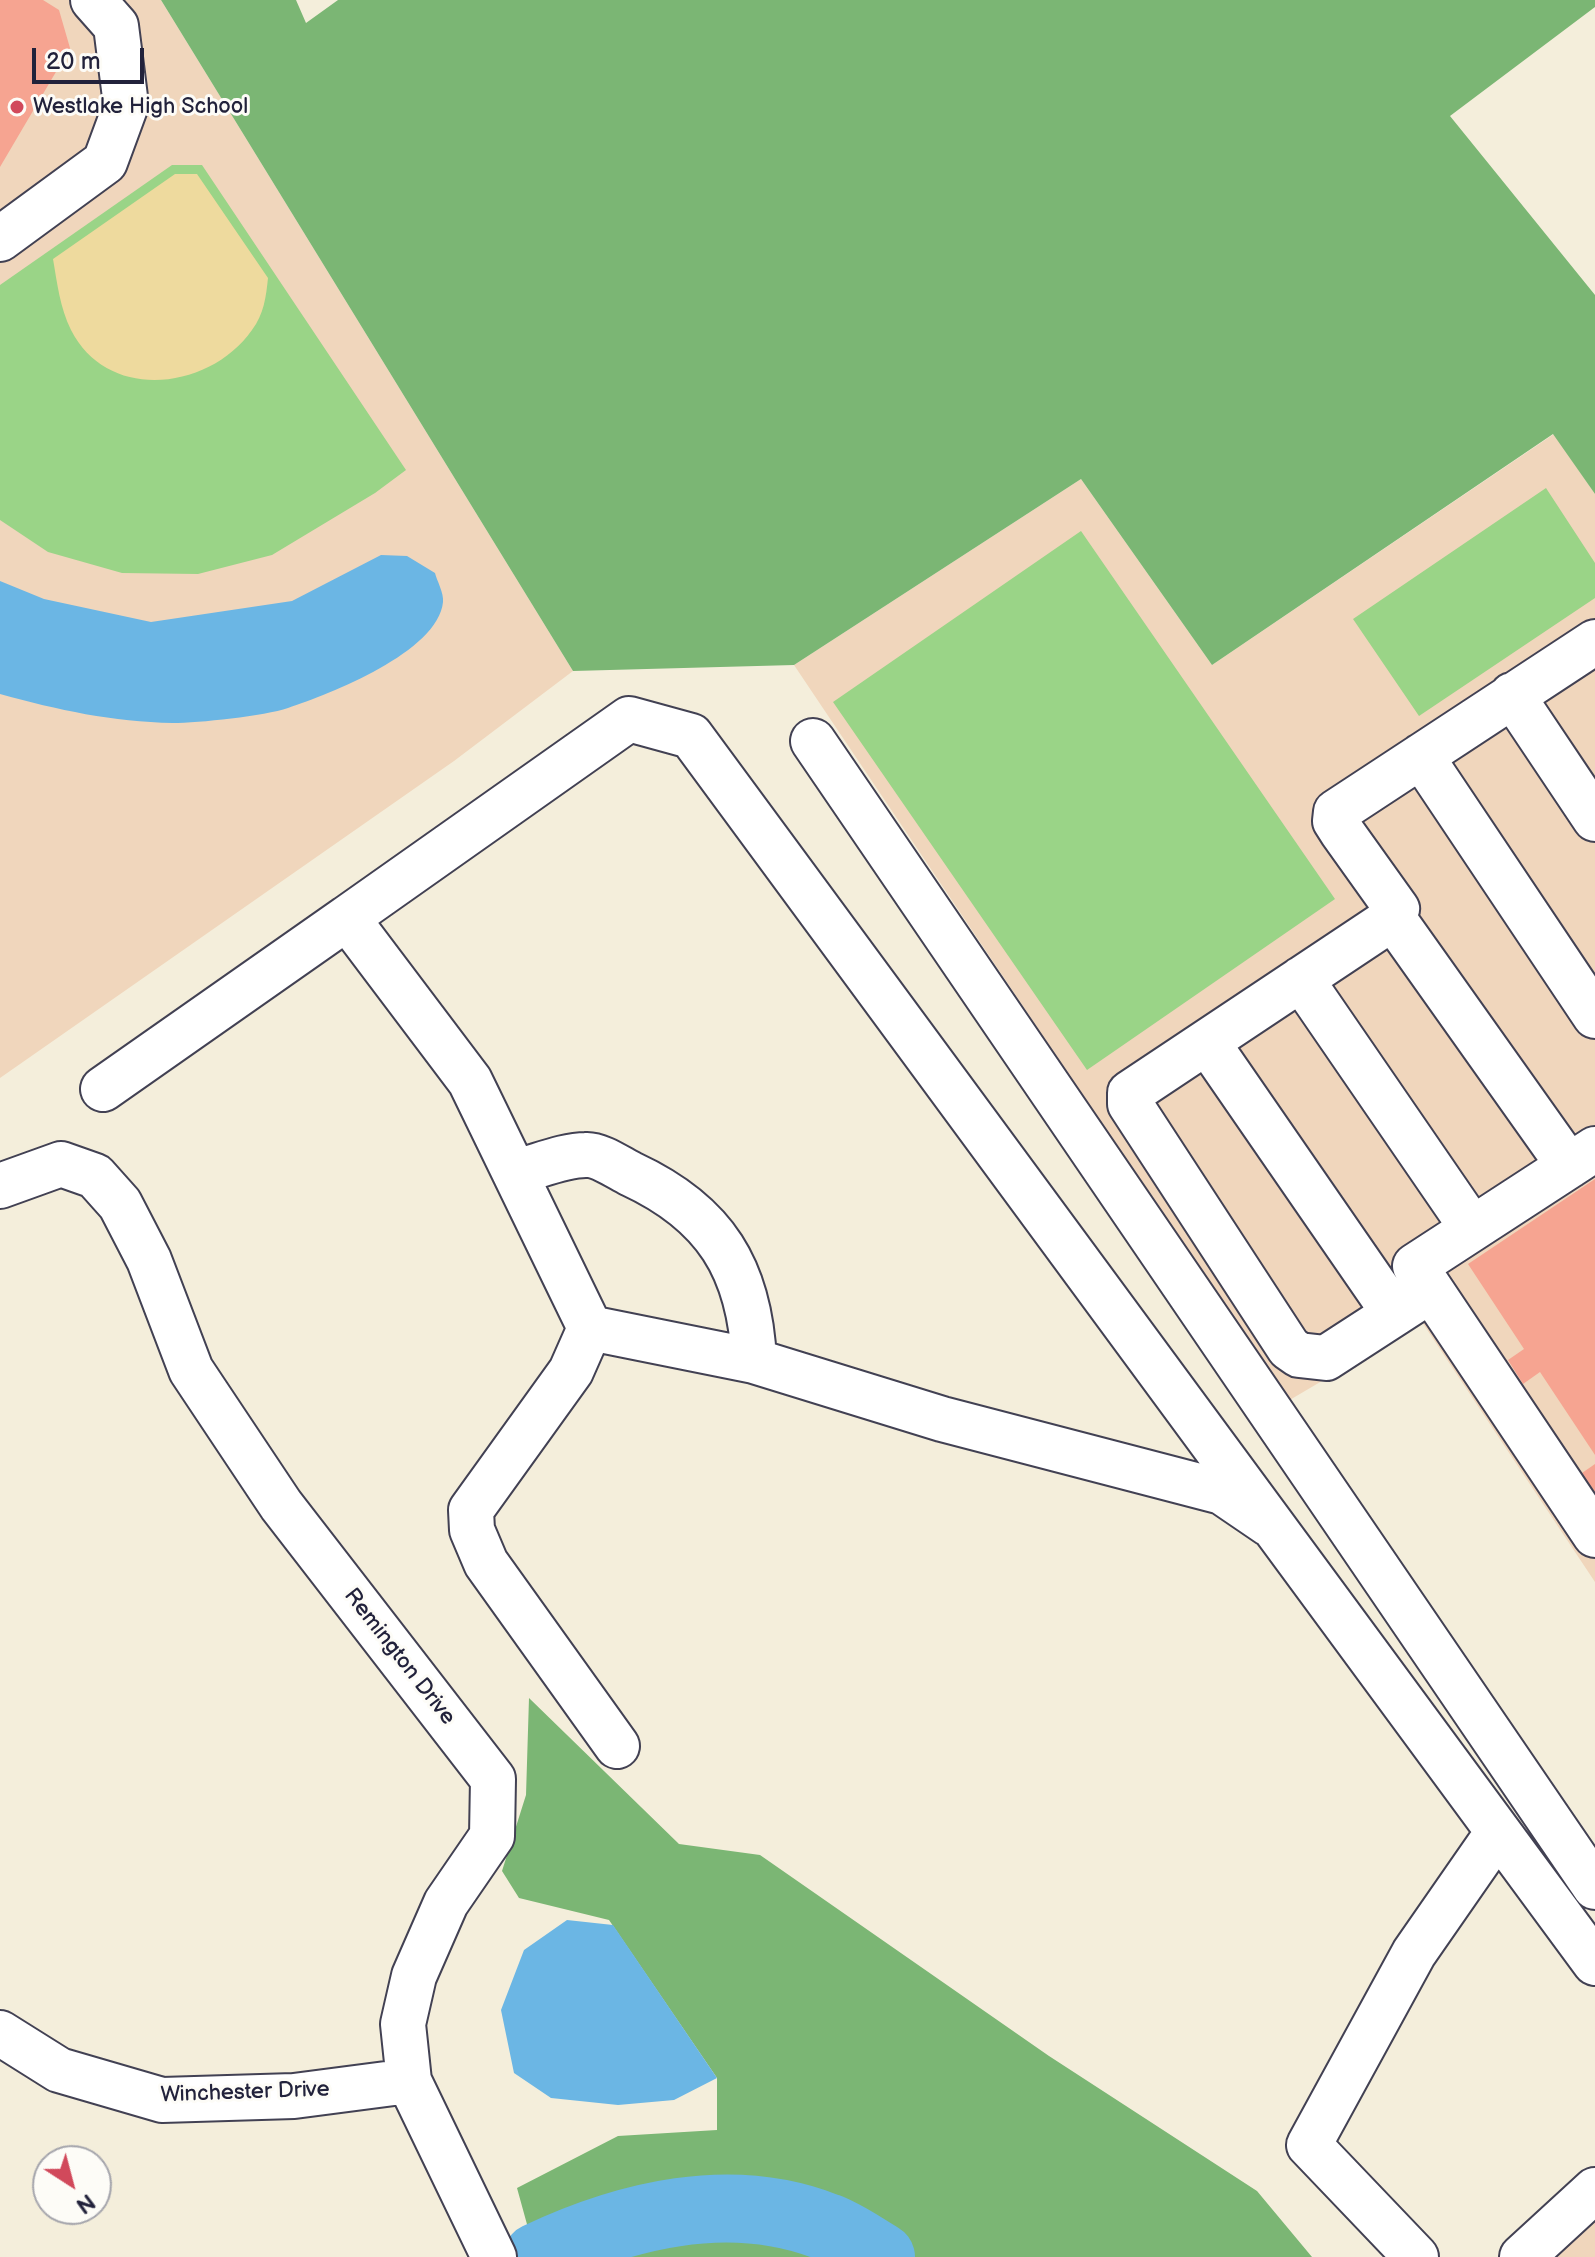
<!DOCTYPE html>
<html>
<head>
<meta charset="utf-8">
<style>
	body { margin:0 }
	#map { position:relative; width:1595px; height:2257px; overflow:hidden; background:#f4eedb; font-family:"Balsamiq Sans",sans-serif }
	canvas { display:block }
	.north { position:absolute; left:32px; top:2145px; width:80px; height:80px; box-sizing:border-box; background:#fdfcf7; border:2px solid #a5a5ac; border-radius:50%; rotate:144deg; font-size:22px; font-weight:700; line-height:32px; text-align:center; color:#22223b }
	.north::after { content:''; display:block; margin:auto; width:28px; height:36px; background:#d1495b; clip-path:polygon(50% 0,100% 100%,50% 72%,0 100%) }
	.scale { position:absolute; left:32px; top:48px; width:112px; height:36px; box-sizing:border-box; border:4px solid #22223b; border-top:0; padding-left:10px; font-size:24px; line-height:28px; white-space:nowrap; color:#22223b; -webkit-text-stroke:6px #fdfcf7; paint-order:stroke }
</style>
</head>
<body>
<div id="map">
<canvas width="1595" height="2257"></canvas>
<div class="north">N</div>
<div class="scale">20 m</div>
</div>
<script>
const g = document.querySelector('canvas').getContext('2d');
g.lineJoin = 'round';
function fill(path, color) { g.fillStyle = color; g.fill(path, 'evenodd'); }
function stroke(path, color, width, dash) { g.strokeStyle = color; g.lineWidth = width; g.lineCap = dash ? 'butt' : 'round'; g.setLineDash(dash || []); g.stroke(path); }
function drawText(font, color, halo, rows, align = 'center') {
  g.font = font + ' "Balsamiq Sans",sans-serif'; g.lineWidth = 6; g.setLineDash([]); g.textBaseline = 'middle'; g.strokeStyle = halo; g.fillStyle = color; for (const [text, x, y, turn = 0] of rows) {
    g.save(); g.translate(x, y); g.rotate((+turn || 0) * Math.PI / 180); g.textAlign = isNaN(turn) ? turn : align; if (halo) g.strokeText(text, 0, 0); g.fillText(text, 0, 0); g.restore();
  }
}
fill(new Path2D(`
	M0,0H161L573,671L454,761L0,1078Z
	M1554,434L1595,494V1582L1422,1322L1288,1401L794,665L1081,479L1212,665Z
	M1595,2211V2257H1547Z`), '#f0d6bc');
fill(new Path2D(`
	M172,165H202L406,470L375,493L272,555L198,574L122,573L48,552L0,520V285Z
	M1546,488L1595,563V598L1419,716L1353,619Z
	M1081,531L1335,899L1087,1070L833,702Z`), '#9ad487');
fill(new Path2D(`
	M161,0H296L306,23L338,0H1595V7L1450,116L1595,295V494L1553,434L1212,665L1081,479L794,665L573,671Z
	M529,1698L679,1844L760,1855L1049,2056L1257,2191L1312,2257H536L517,2188L618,2136L717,2130V2078L609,1920L519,1898L502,1871L526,1795Z`), '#7bb674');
fill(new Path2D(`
	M175,174H197L268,278C266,297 264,314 252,330C210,390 108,403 71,330C60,308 57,282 53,259Z`), '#eeda9e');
fill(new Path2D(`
	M381,555L407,556L435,573C437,581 444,593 443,602C438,652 330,694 288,708C265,716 198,723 173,723C113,722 58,710 0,694V581L44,599L151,622L292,601Z
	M567,1920L613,1925L717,2078L674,2100L618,2105L551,2098L514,2073L501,2010L524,1950Z`), '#6bb6e4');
stroke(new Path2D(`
	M537,2257C626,2215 731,2189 827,2227C846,2234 864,2247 881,2257`), '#6bb6e4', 68);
fill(new Path2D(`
	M0,0H43L59,10L70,48L0,167Z
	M1595,1179V1455L1540,1372L1523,1384L1508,1360L1524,1349L1468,1264Z
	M1595,1464V1492L1582,1473Z`), '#f6a491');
const minor = new Path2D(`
	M0,239L105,162L126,105L116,26L93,0
	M1512,695L1595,819
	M813,741L1595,1887
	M1421,756L1595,1016
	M1393,918L1569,1166
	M1301,979L1472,1228
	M1207,1042L1394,1313
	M103,1089L347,918
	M1595,1149L1415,1266L1595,1535
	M515,1172C537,1167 563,1155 586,1155C599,1154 619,1168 631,1174C715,1213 750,1269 754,1361
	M0,1186L61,1164L95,1176L120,1204L149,1260L191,1370L281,1505L493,1779L492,1836L446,1903L414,1976L403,2024L409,2081L494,2257
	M1431,1290L1326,1358L1299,1355L1289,1348L1130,1104V1093L1393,918L1397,909L1342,832L1335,821L1336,812L1595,642
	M590,1328L571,1371L471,1510L472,1530L486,1563L617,1746
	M1269,1524L1222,1492L942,1419L754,1361L590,1328L470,1081L347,918L629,719L691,736L1595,1963
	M0,2033L59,2070L162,2100L294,2096L409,2081
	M1416,2257L1309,2145L1414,1953L1498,1832`);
const major = new Path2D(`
	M1522,2257L1595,2190`);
stroke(minor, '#424153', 48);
stroke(major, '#424153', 48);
stroke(minor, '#fff', 44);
stroke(major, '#fff', 44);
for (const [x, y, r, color] of [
	[17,107,8,"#d1495b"]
]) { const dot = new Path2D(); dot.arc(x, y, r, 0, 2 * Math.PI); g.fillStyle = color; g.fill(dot); stroke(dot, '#fdfcf7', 3); }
drawText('22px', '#22223b', '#fdfcf7', [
	["Westlake High School",33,107]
], 'left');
drawText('22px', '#22223b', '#fdfcf7', [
	["Remington Drive",399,1657,52],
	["Winchester Drive",245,2093,-2]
]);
</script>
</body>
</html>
